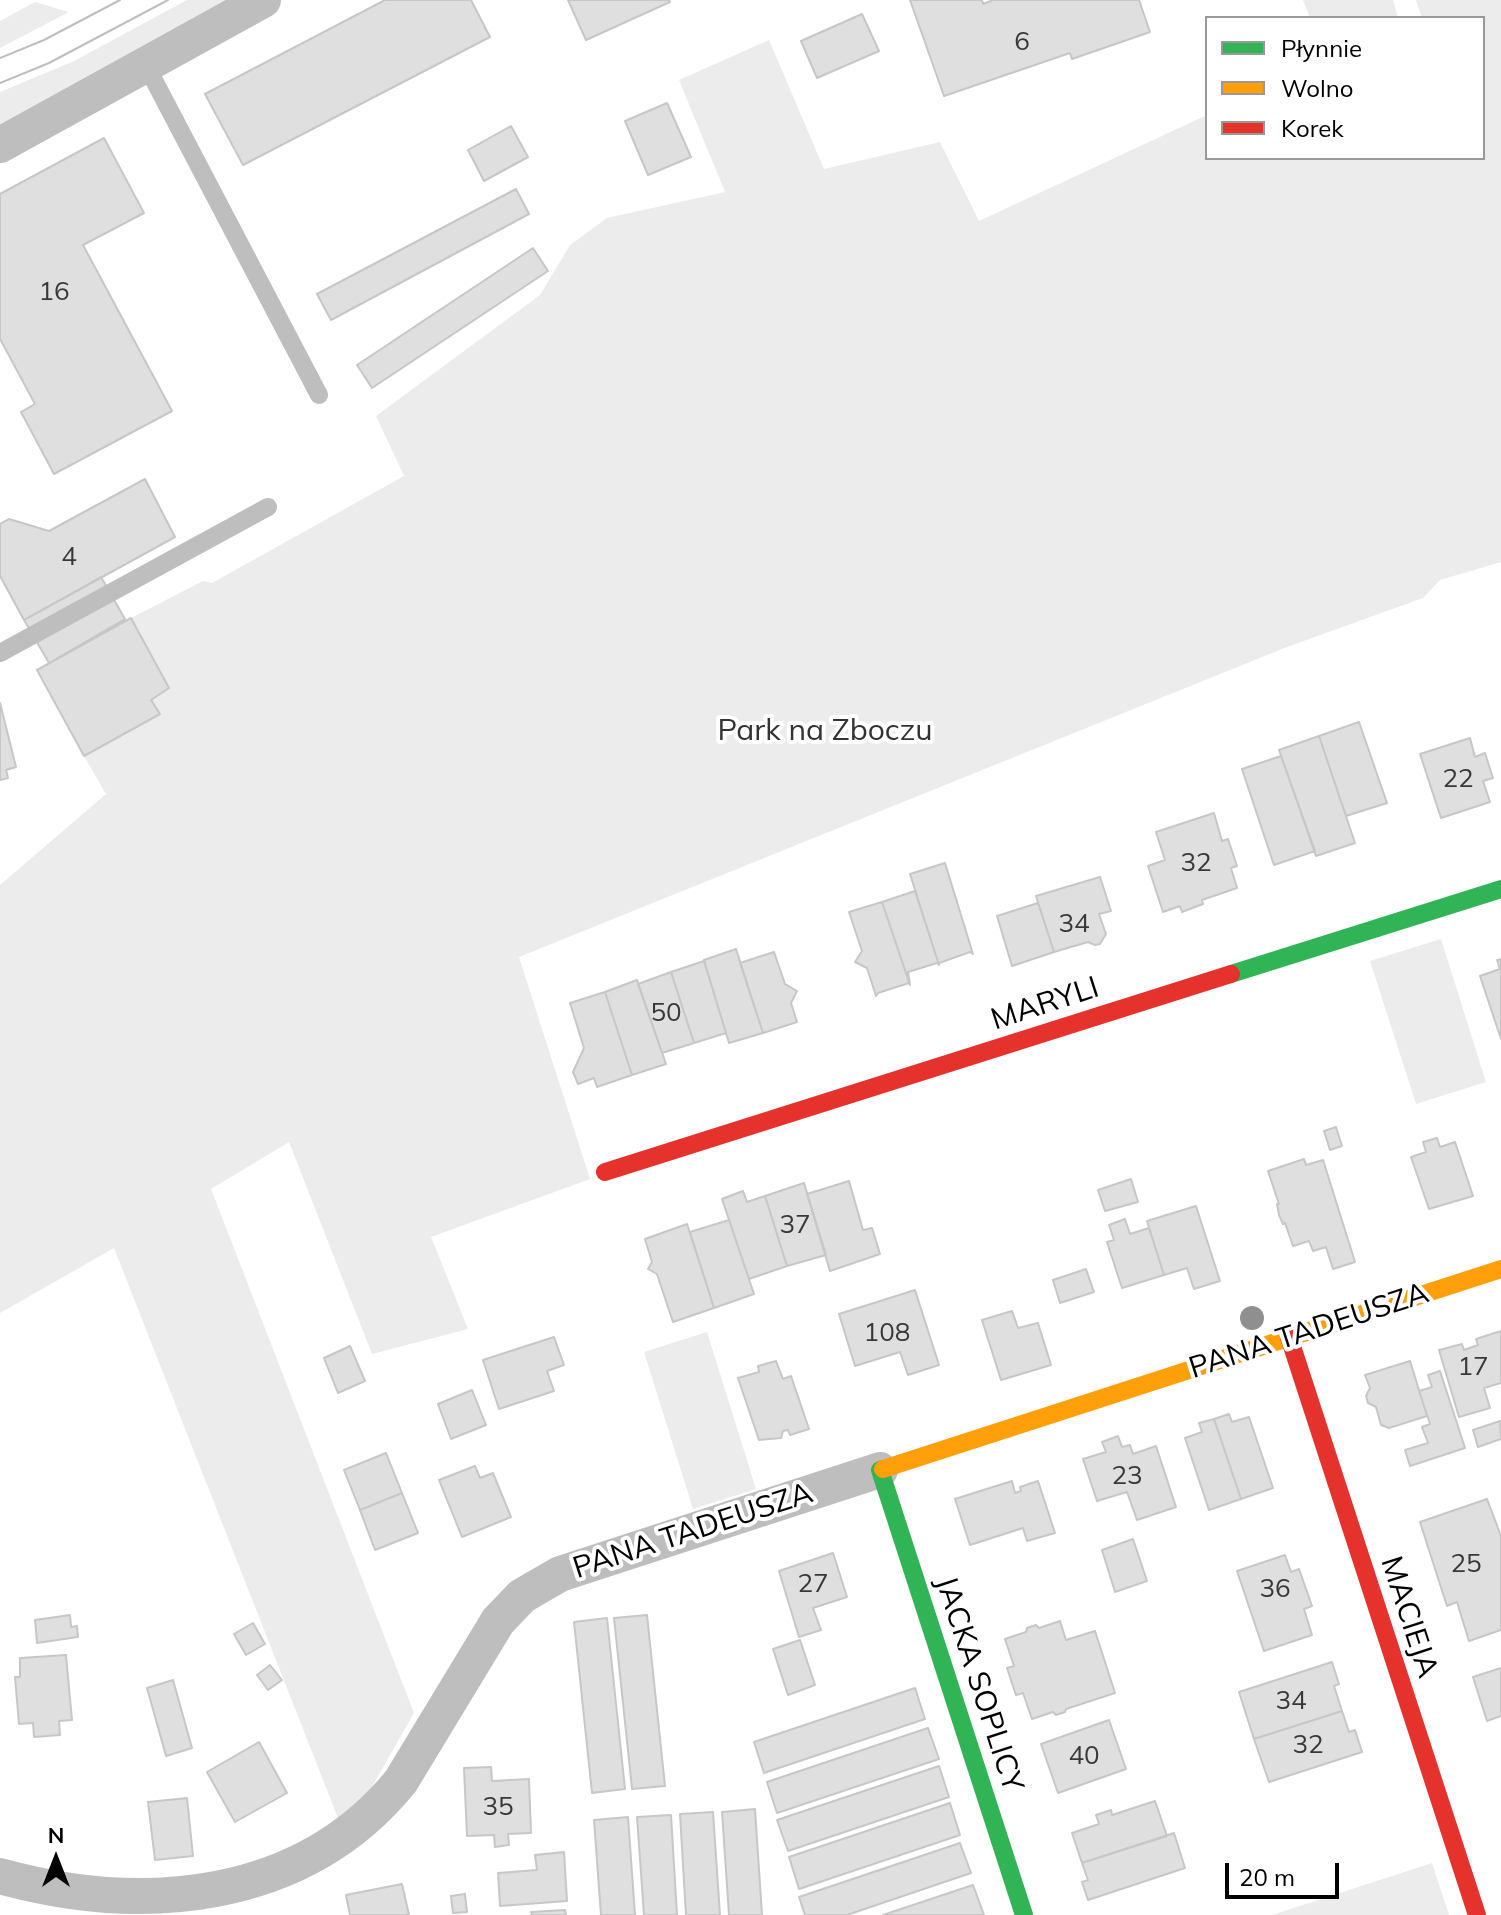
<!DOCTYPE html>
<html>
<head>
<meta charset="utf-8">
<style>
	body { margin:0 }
	#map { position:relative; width:1501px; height:1915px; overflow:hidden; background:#fff; font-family:Mulish,sans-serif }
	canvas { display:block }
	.legend { position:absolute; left:1205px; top:16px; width:280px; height:144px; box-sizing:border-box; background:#fff; border:2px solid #999; margin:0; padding:10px 14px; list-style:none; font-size:24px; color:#000 }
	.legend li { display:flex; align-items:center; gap:16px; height:40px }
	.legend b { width:40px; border:2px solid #999 }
	.north { position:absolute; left:16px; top:1819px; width:80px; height:80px; -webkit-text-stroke:6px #fff; paint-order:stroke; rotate:0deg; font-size:22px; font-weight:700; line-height:32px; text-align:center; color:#000 }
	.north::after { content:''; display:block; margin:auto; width:28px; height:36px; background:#000; clip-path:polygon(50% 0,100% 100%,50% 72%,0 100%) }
	.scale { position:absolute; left:1225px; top:1863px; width:114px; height:36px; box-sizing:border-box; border:4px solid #000; border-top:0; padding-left:10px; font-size:24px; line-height:28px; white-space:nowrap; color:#000; -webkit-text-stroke:6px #fff; paint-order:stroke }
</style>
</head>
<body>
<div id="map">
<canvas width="1501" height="1915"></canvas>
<ul class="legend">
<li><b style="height:10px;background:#30b455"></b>Płynnie</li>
<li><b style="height:10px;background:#ff9f0a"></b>Wolno</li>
<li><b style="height:10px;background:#e5322d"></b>Korek</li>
</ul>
<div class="north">N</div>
<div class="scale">20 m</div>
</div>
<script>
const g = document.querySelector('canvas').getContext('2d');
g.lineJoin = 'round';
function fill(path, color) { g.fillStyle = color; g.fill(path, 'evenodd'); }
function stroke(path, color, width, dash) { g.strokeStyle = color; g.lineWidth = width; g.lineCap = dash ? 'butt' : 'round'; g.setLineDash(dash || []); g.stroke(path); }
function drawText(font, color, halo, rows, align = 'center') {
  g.font = font + ' Mulish,sans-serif'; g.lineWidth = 8; g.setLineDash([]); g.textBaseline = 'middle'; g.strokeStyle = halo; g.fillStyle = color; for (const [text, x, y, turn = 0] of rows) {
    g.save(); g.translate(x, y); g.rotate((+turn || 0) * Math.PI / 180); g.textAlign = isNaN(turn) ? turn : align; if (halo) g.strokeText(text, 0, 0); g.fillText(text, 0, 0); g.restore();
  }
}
fill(new Path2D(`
	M187,0H229L0,128V92L74,61Z
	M1303,0H1393L1398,18H1310Z
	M1416,0H1501V562L1440,580L1423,598L1287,647L519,957L590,1179L431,1237L468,1329L372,1354L289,1142L211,1189L414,1713L369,1792L338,1818L114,1248L0,1313V885L106,794L84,756L160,714L151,700L169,687L131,618L203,581L212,583L404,476L376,416L540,295L570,245L607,218L725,192L679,80L769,40L824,169L940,142L979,221L1207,115V158H1483V18H1422Z
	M35,2L69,12L0,48V21Z
	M1441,939L1486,1082L1416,1104L1370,961Z
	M707,1332L756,1489L693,1509L644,1352Z
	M1432,1863L1449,1915H1272Z`), '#ececec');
const building = new Path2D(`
	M385,0H471L490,37L243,165L205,94Z
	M568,0H669L670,2L586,40Z
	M910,0H982L983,4L993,0H1139L1150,32L1072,59L1070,53L944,96Z
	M862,14L879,51L817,78L801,41Z
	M667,103L691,157L648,175L625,121Z
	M511,126L528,157L484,181L468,150Z
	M104,138L144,213L83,245L172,411L54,474L21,412L35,404L0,339V194Z
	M516,189L529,214L331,320L317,294Z
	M533,248L548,271L372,388L357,365Z
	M145,479L175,537L24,620L0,576V524L9,519L49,531Z
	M101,577L125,619L49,663L24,620Z
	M131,618L169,688L151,700L160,714L84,756L37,670Z
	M0,703L16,767L6,770L8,778L0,780Z
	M1359,722L1387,803L1346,816L1319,736Z
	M1319,736L1355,843L1316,856L1279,750Z
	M1470,738L1475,757L1485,753L1493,778L1483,781L1490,802L1441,818L1420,754Z
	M1281,756L1315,851L1274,865L1242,769Z
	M1214,813L1222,841L1228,839L1237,866L1231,868L1237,888L1202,900L1203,904L1182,912L1180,906L1163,912L1148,866L1165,860L1156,832Z
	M945,863L973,954L970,952L939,963V965L910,874Z
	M1100,877L1111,911L1099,914L1106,934L1100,944L1095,945L1088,942L1054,952L1036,896Z
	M915,891L939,965L937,963L908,972L910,985L882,902Z
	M882,902L910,985L909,983L878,993L876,996L867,968L855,962L862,951L849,912Z
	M1038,903L1054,952L1012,966L997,916Z
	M736,949L763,1033L729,1043L704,960Z
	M774,952L785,984L797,991L791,1003L797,1022L763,1033L740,963Z
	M1501,959V1039L1480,976L1500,969L1497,960Z
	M704,961L726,1033L694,1043L671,972Z
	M671,972L694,1043L662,1053L638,984Z
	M637,980L666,1064L632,1075L605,992Z
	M605,992L632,1075L597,1087L594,1078L578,1084L573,1072L584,1048L570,1003Z
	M1336,1127L1342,1146L1330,1150L1324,1131Z
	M1437,1138L1440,1147L1455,1142L1473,1196L1429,1209L1411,1157L1426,1152L1423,1142Z
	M1304,1159L1306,1165L1323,1160L1355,1262L1333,1269L1326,1247L1313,1251L1309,1241L1293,1246L1285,1223L1283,1224L1279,1215L1277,1204H1279L1268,1171Z
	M1131,1179L1138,1202L1105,1211L1098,1190Z
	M849,1181L863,1230L872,1228L880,1254L830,1271L807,1194Z
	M804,1183L826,1255L787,1266L765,1196Z
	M743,1191L747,1202L765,1196L787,1266L749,1279L722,1199Z
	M1196,1206L1220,1281L1194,1289L1187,1268L1164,1275L1147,1221Z
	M1125,1219L1130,1234L1149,1228L1164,1275L1122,1288L1107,1242L1114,1240L1109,1225Z
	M729,1220L754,1294L714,1308L690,1232Z
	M687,1224L714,1308L673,1322L657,1274L648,1269L652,1262L645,1239Z
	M1086,1269L1094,1292L1060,1303L1053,1280Z
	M915,1290L939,1365L908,1375L900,1352L855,1366L839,1314Z
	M1012,1311L1018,1328L1038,1323L1051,1365L1001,1380L982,1320Z
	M1501,1331V1383L1484,1388L1490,1408L1459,1417L1439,1350L1462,1344L1464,1350L1478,1345L1476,1339Z
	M554,1337L564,1365L547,1371L554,1391L499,1409L483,1360Z
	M350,1346L365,1381L338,1393L324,1358Z
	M776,1361L783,1379L791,1376L809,1429L790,1435L788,1430L783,1431L781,1438L759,1440L738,1378L759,1372L758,1366Z
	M1410,1361L1427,1416L1389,1428L1381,1425L1376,1407L1368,1403L1366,1396L1370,1388L1365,1375Z
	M1440,1371L1465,1448L1410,1466L1405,1450L1428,1443L1422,1427L1430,1424L1419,1391L1432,1387L1428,1375Z
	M472,1390L486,1425L451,1439L438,1404Z
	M1229,1414L1232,1422L1249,1417L1273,1488L1241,1499L1214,1419Z
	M1214,1419L1241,1499L1209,1510L1185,1438L1202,1432L1199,1423Z
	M1500,1421L1501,1439L1478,1447L1473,1430Z
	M1118,1436L1122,1447L1130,1445L1133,1454L1156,1446L1176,1507L1137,1520L1127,1492L1097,1501L1083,1459L1106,1452L1102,1442Z
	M386,1453L402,1493L360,1510L344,1470Z
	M475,1466L480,1478L493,1473L511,1517L462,1537L439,1480Z
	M1012,1481L1015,1493L1021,1491L1020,1487L1038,1481L1055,1533L1027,1541L1023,1528L970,1545L955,1499Z
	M402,1493L418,1533L375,1550L360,1510Z
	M1487,1499L1501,1536V1630L1469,1641L1457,1602L1447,1606L1420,1522Z
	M1133,1539L1147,1581L1115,1592L1102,1550Z
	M833,1553L847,1597L813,1608L821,1630L799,1637L779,1571Z
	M1285,1555L1291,1572L1299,1569L1312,1606L1304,1609L1312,1635L1264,1651L1237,1571Z
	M70,1615L71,1627L77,1626L78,1637L37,1643L35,1620Z
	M647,1615L665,1786L632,1789L614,1618Z
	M607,1618L625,1789L592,1793L574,1622Z
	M1060,1621L1066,1640L1095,1631L1115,1693L1066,1709L1065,1712L1056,1715L1053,1712L1032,1719L1023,1693L1016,1695L1007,1668L1014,1666L1005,1639L1026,1632L1027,1628L1036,1625L1039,1628Z
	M253,1623L265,1644L246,1655L234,1634Z
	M800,1640L815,1685L788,1695L773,1649Z
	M66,1655L72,1720L59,1721L60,1735L34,1737L33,1723L19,1724L15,1677H20V1658Z
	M1332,1662L1339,1684L1334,1686L1342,1711L1254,1739L1239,1692Z
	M270,1665L282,1680L268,1690L257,1675Z
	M1501,1668V1716L1487,1721L1473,1677Z
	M173,1680L192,1748L166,1756L147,1688Z
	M915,1688L925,1719L764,1773L754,1742Z
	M1342,1711L1349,1732L1355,1730L1362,1752L1269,1782L1254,1739Z
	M1109,1720L1126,1769L1058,1793L1041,1744Z
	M928,1728L939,1759L777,1813L767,1782Z
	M259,1742L287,1793L235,1822L207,1772Z
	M939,1766L949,1797L788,1851L777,1820Z
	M491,1767L492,1781L529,1779L531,1833L508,1834L509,1845L495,1847L494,1835L467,1836L464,1768Z
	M187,1798L193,1856L155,1860L148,1802Z
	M1155,1801L1167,1836L1082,1863L1072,1833L1099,1824L1096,1815L1111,1810L1112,1815Z
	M950,1803L960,1835L799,1889L789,1857Z
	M755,1809L762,1915H729L722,1812Z
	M713,1812L720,1915H686L680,1814Z
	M671,1815L677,1915H644L637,1817Z
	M628,1817L635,1915H601L594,1820Z
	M1174,1833L1185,1868L1088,1900L1082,1882L1088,1880L1082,1863Z
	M960,1843L971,1873L847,1915H805L799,1897Z
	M564,1852L567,1901L500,1906L498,1873L537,1870L535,1855Z
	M402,1884L409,1915H350L346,1895Z
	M973,1885L984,1915H883Z
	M465,1894L467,1912L453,1913L451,1896Z
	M565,1910L566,1915H532L531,1912Z`);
fill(building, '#dfdfdf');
stroke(building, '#c7c7c7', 2);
stroke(new Path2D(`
	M146,65L319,395
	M0,653L268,507`), '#bebebe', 18);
stroke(new Path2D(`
	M0,145L263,0
	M0,1876C142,1915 302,1903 401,1781L498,1621L522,1596L560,1574L880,1470`), '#bebebe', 36);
stroke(new Path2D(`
	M1231,974L1501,889
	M883,1469L880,1470L1024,1915`), '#30b455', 18);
stroke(new Path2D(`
	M883,1469L1501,1269`), '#ff9f0a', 18);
stroke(new Path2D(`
	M605,1172L1231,974
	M1289,1337L1477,1915`), '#e5322d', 18);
stroke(new Path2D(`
	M0,58L44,40L120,0
	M0,83L49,63L168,0`), '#bebebe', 2);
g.fillStyle = '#8f8f8f';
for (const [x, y] of [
	[1252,1318]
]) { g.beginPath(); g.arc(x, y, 12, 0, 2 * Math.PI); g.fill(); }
drawText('26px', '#383838', null, [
	["6",1022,42],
	["16",54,292],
	["4",69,557],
	["22",1458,779],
	["32",1196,863],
	["34",1074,924],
	["50",666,1013],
	["37",795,1225],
	["108",887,1333],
	["17",1473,1367],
	["23",1127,1476],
	["25",1466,1564],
	["27",813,1584],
	["36",1275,1589],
	["34",1291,1701],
	["32",1308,1745],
	["40",1084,1756],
	["35",498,1807]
]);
drawText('30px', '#333', '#fff', [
	["Park na Zboczu",825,731]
]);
drawText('30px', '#000', '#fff', [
	["MARYLI",1045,1004,-18],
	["PANA TADEUSZA",1309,1331,-18],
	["PANA TADEUSZA",693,1531,-18],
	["MACIEJA",1409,1617,72],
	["JACKA SOPLICY",979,1684,72]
]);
</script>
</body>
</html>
